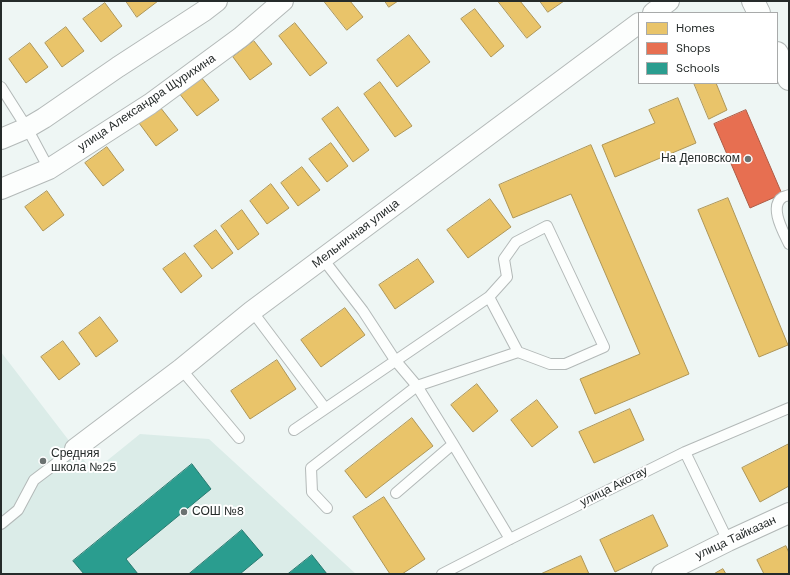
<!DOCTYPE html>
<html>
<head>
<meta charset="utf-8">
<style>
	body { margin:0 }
	#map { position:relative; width:790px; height:575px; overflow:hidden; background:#eef6f4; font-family:"DM Sans",sans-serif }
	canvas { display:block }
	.frame { position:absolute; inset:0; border:2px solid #252b2a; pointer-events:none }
	.legend { position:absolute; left:638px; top:12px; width:140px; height:72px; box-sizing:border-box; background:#fff; border:1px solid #a8aaaa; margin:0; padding:5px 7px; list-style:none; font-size:12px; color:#252b2a }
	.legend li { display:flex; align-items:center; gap:8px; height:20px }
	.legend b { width:20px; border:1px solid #a8aaaa }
</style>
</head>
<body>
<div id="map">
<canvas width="790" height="575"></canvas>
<div class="frame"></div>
<ul class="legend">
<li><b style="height:11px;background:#e9c46a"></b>Homes</li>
<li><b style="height:11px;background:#e76f51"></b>Shops</li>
<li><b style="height:11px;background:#2a9d8f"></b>Schools</li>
</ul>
</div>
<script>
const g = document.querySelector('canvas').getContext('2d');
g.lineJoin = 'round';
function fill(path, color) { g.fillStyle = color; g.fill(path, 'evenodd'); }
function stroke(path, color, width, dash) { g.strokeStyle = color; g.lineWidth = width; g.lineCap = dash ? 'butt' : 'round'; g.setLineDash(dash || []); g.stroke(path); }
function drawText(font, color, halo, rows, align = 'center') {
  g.font = font + ' "DM Sans",sans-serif'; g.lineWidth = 4; g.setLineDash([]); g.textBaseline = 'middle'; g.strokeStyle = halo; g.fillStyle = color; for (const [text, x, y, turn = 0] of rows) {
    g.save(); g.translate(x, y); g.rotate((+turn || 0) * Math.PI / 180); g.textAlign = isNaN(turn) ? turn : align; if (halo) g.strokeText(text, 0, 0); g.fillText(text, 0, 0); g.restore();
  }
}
fill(new Path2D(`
	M1,352L93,472L140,434L209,439L356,574H1Z`), '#dbece8');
const homes = new Path2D(`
	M126,1H158L137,17Z
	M324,1H350L363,17L347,30Z
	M385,1H398L389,7Z
	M498,1H520L541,27L527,38Z
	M540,1H564L548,12Z
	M105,3L122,26L101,42L83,19Z
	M475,9L504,46L491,57L461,19Z
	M295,23L327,63L310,76L279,36Z
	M66,27L84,51L62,67L45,43Z
	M409,35L430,62L397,87L377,60Z
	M254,41L272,64L250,80L233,57Z
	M30,43L48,67L26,83L9,59Z
	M201,77L219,100L197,116L179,93Z
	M380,82L412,126L395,137L364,94Z
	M694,83H716L727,110L709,119Z
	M678,98L696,143L615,177L602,145L655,123L649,110Z
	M160,107L178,130L156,146L139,123Z
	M338,107L369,150L353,162L322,119Z
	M331,143L348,166L327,182L309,159Z
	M591,145L689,374L595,414L580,379L640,354L571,194L513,218L499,185Z
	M107,147L124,170L103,186L85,163Z
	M302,167L320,190L298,206L281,183Z
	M271,184L289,208L267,224L250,201Z
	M47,191L64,215L43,231L25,207Z
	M728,198L788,345L759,357L698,210Z
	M490,199L511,227L468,258L447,230Z
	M242,210L259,234L238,250L221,226Z
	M216,230L233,253L212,269L194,246Z
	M185,253L202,276L181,293L163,269Z
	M418,259L434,282L395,309L379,285Z
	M345,308L365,335L321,367L301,340Z
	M100,317L118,341L96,357L79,333Z
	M63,341L80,364L59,380L41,357Z
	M277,360L296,389L250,419L231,391Z
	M477,384L498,411L473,432L451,405Z
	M537,400L558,427L532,447L511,420Z
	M630,409L644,440L594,463L579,432Z
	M412,418L433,446L366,498L345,471Z
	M789,444V486L760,502L742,468Z
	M384,497L425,559L402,574H390L353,517Z
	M653,515L668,546L615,572L600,540Z
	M786,546L789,553V574H764L757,560Z
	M581,556L589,574H541Z
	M723,569L726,574H714Z`);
fill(homes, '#e9c46a');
stroke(homes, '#ae9657', 1);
const shops = new Path2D(`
	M746,110L782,194L750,208L714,124Z`);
fill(shops, '#e76f51');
stroke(shops, '#ad5b45', 1);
const schools = new Path2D(`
	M192,464L211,489L126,559L138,574H84L73,561Z
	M242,530L263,555L240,574H189Z
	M312,555L327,574H288Z`);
fill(schools, '#2a9d8f');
stroke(schools, '#287b71', 1);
const lane = new Path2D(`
	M1,87L27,128L49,169
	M789,195C787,196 785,196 783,197C768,206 784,233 789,244
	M323,259L363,311L395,360L417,386L453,444L510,539
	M252,311L325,408
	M181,369L239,438
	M294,430L489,297L518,352L550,364H565L604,347L547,226L516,242L504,259L507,277L489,297
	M685,452L728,541
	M396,493L453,444
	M327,508L312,492L311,468L417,386L518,352
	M1,524L18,510L34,480L75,449
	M442,574L510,539L685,452L789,408`);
const street = new Path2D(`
	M653,13L669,1
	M1,139L27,128L44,118L118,67L204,11L217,1
	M1,189L49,169L150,104L241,37L283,1
	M75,449L181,369L252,311L639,23
	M662,574L728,541L789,513`);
const secondary = new Path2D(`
	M753,1L759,13
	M777,53L789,79`);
stroke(lane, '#b3b9b8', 12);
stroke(street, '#b3b9b8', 22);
stroke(secondary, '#b3b9b8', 24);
stroke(lane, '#fcfefd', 10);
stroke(street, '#fcfefd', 20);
stroke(secondary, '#fcfefd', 22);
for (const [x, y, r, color] of [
	[748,159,4,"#6b7271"],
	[43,461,4,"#6b7271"],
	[184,512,4,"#6b7271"]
]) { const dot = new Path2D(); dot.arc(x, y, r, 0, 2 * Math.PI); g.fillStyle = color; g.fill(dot); stroke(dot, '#fff', 1.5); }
drawText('12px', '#252b2a', '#fff', [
	["улица Александра Щурихина",147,103,-34],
	["Мельничная улица",356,234,-37],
	["улица Акотау",614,487,-27],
	["улица Тайказан",736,538,-25]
]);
drawText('12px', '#252b2a', '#fff', [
	["На Деповском",740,159,"right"],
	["Средняя",51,454],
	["школа №25",51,468],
	["СОШ №8",192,512]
], 'left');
</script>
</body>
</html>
